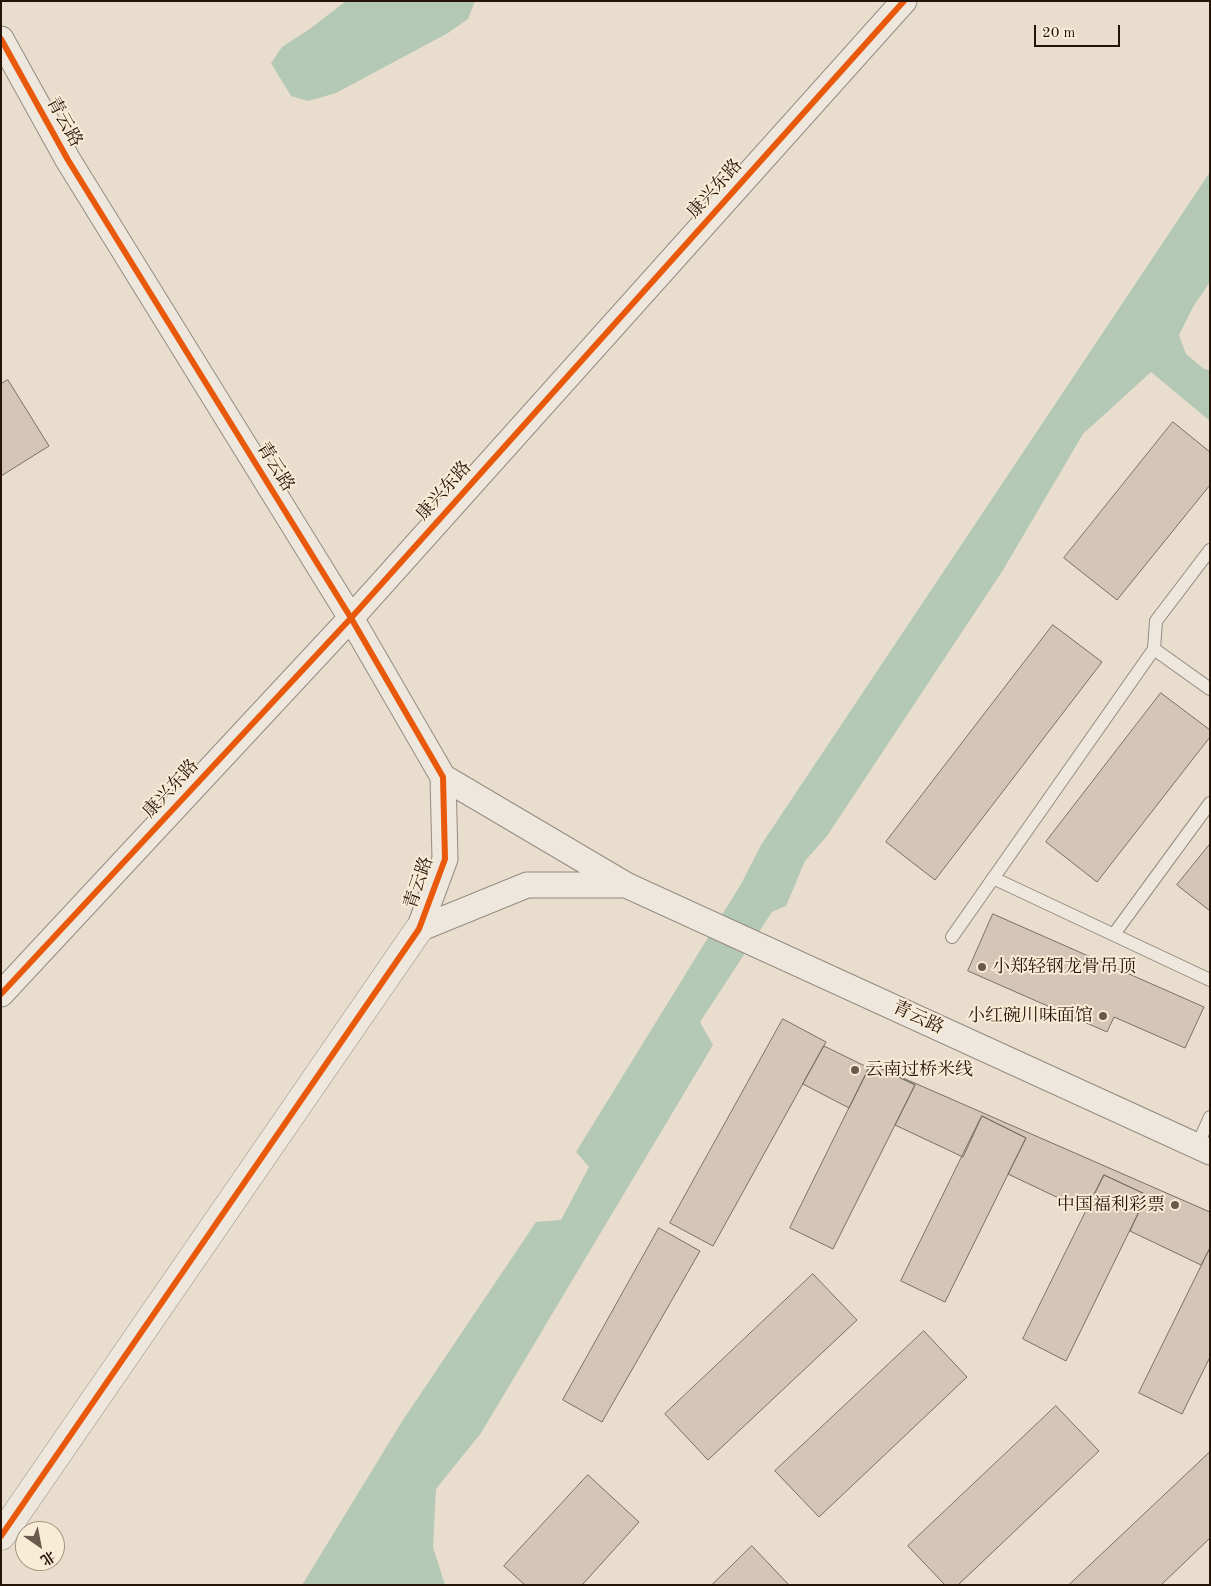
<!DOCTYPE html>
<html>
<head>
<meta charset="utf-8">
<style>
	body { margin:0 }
	#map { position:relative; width:1211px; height:1586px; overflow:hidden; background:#e9decd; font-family:"Old Standard TT","Noto Serif SC",serif }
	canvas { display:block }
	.frame { position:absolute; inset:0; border:2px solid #261307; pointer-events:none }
	.north { position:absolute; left:15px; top:1521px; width:50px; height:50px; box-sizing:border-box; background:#f9ecd6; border:1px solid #a59583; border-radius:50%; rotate:147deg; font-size:14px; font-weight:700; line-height:20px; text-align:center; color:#261307 }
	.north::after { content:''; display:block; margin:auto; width:18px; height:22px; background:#6a5a4c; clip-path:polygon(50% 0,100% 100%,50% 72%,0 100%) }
	.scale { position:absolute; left:1034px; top:25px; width:86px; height:22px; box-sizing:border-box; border:2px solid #261307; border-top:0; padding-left:6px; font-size:15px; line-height:18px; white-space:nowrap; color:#261307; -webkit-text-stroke:4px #f9ecd6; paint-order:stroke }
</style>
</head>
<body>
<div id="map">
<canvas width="1211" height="1586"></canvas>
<div class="frame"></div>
<div class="north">北</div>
<div class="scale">20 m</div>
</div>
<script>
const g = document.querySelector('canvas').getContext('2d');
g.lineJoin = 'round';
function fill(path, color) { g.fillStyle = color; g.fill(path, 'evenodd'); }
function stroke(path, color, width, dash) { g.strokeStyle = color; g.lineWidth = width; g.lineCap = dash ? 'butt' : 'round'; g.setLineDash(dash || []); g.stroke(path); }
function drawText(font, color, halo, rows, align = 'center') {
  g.font = font + ' "Old Standard TT","Noto Serif SC",serif'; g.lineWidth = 4; g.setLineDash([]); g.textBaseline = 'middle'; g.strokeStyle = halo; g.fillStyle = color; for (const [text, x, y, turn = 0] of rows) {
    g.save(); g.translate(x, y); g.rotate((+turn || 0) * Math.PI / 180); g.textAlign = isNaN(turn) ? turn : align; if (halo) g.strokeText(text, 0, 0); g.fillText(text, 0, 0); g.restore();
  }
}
fill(new Path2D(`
	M346,1H475L468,19L448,33L336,93L308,101L291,96L271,63L282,47L311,28Z
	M1210,172V282L1193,307L1179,335L1186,354L1204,369L1210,370V421L1151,372L1083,434L1003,570L827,836L805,861L786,906L772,912L700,1022L713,1045L481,1433L436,1489L433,1547L445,1585H302L401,1423L536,1222L561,1220L589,1167L576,1152L741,884L761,845Z`), '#b4c8b6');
const building = new Path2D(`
	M8,380L49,446L1,476V384Z
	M1173,422L1210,452V485L1117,600L1064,558Z
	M1053,625L1102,662L935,880L886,842Z
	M1161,693L1210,730V737L1097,882L1046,842Z
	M1210,844V911L1177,885Z
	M993,914L1204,1007L1185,1048L1114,1017L1107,1032L968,971Z
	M783,1019L826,1042L713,1246L670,1223Z
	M824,1046L869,1068L849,1108L803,1084Z
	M871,1064L915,1085L833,1249L790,1228Z
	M871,1064L1210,1212V1248L1201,1265L1130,1231L1147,1195L1104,1175L1086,1211L1008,1174L1026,1138L982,1116L963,1157L895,1125L915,1085Z
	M982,1116L1026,1138L945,1302L901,1281Z
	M1104,1175L1147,1195L1066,1361L1023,1339Z
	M659,1228L700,1251L602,1422L563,1400Z
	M1210,1248V1357L1182,1414L1139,1393Z
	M813,1274L857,1320L708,1460L665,1414Z
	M924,1331L967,1377L819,1517L775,1471Z
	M1056,1406L1099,1451L958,1585H945L908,1546Z
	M1210,1452V1538L1161,1585H1069Z
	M588,1475L639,1522L582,1585H525L504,1566Z
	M752,1546L789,1585H712Z`);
fill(building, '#d5c5b7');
stroke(building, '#786f66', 1);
const service = new Path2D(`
	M1210,550L1156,621L1154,649L1210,689
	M993,878L1210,980
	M1114,934L1210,803
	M952,937L1154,649
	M1197,1146L1210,1117`);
const minor = new Path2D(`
	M1,39L68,160L351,618L443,777L445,859L419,929
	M443,777L626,885
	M419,929L527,885H626L1210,1152
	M1,994L351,618L904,1`);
const tertiary = new Path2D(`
	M1,1536L419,929`);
stroke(service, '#948b80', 14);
stroke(minor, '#948b80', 27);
stroke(tertiary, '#948b80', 29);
stroke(service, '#ede7de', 12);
stroke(minor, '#ede7de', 25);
stroke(tertiary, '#ede7de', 28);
stroke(new Path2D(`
	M1,39L68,160L351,618L443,777L445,859L419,929L1,1536
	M1,994L351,618L904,1`), '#e8590c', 6);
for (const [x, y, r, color] of [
	[982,967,5,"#6a5a4c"],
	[1103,1016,5,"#6a5a4c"],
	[855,1070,5,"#6a5a4c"],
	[1175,1205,5,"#6a5a4c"]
]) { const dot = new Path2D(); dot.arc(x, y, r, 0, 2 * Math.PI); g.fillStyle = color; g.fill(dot); stroke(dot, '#f9ecd6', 2); }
drawText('18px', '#261307', '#f9ecd6', [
	["青云路",64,122,61],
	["康兴东路",715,189,-48],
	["青云路",275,467,58],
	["康兴东路",444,491,-48],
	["康兴东路",171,789,-47],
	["青云路",419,883,-71],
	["青云路",918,1018,25]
]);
drawText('18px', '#261307', '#f9ecd6', [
	["小郑轻钢龙骨吊顶",992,967],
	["小红碗川味面馆",1093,1016,"right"],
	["云南过桥米线",865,1070],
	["中国福利彩票",1165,1205,"right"]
], 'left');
</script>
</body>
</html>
